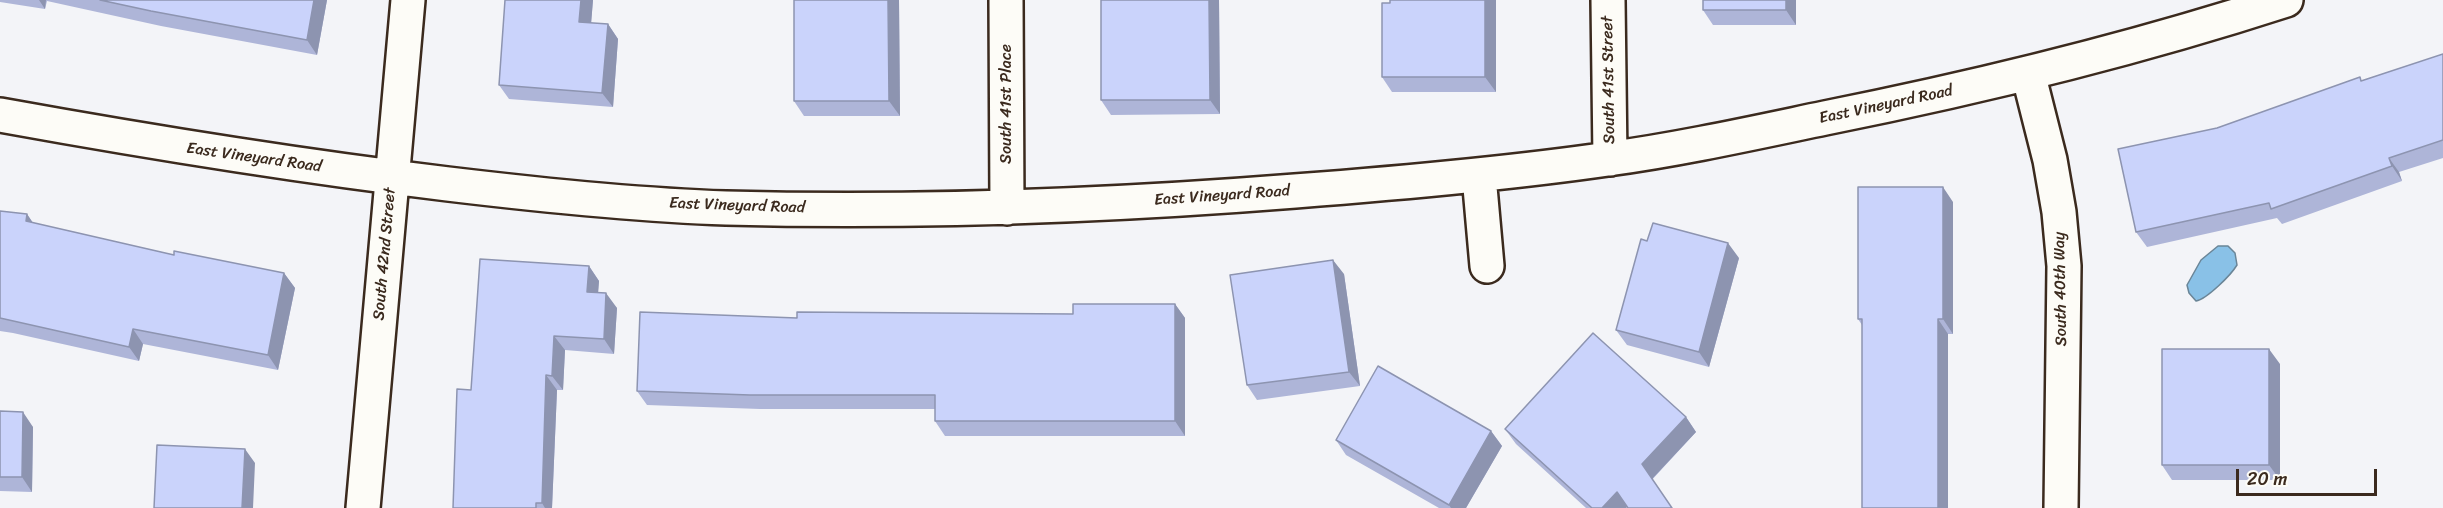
<!DOCTYPE html>
<html>
<head>
<meta charset="utf-8">
<style>
	body { margin:0 }
	#map { position:relative; width:2443px; height:508px; overflow:hidden; background:#f3f4f8; font-family:Sriracha,sans-serif }
	canvas { display:block }
	.scale { position:absolute; left:2236px; top:469px; width:141px; height:27px; box-sizing:border-box; border:3px solid #3b2a1e; border-top:0; padding-left:8px; font-size:18px; line-height:21px; white-space:nowrap; color:#3b2a1e; -webkit-text-stroke:4px #fdfcf7; paint-order:stroke }
</style>
</head>
<body>
<div id="map">
<canvas width="2443" height="508"></canvas>
<div class="scale">20 m</div>
</div>
<script>
const g = document.querySelector('canvas').getContext('2d');
g.lineJoin = 'round';
function fill(path, color) { g.fillStyle = color; g.fill(path, 'evenodd'); }
function stroke(path, color, width, dash) { g.strokeStyle = color; g.lineWidth = width; g.lineCap = dash ? 'butt' : 'round'; g.setLineDash(dash || []); g.stroke(path); }
function drawText(font, color, halo, rows, align = 'center') {
  g.font = font + ' Sriracha,sans-serif'; g.lineWidth = 4.5; g.setLineDash([]); g.textBaseline = 'middle'; g.strokeStyle = halo; g.fillStyle = color; for (const [text, x, y, turn = 0] of rows) {
    g.save(); g.translate(x, y); g.rotate((+turn || 0) * Math.PI / 180); g.textAlign = isNaN(turn) ? turn : align; if (halo) g.strokeText(text, 0, 0); g.fillText(text, 0, 0); g.restore();
  }
}
const water = new Path2D(`
	M2218,246H2228L2235,253L2237,265C2231,275 2207,299 2196,301L2189,293L2187,285L2201,260Z`);
fill(water, '#89c1e7');
stroke(water, '#6a8597', 1.5);
const street = new Path2D(`
	M1006,0L1007,208
	M1608,0L1610,159
	M2028,73L2050,160L2059,212L2064,266L2061,508
	M0,115C149,142 298,166 448,184C540,195 633,205 726,208C916,213 1106,206 1295,191C1400,183 1504,174 1608,159C1681,149 1753,133 1825,118C1980,87 2135,49 2286,0
	M1479,176L1487,266
	M363,508L408,0`);
stroke(street, '#3b2a1e', 38);
stroke(street, '#fdfcf7', 33);
fill(new Path2D(`
	M0,0H327L317,55L161,26L47,1L45,9L0,2Z
	M505,0H593L591,23L608,24L618,39L613,107L509,99L499,85Z
	M899,0L900,116H804L794,101Z
	M1101,0H1219L1220,114L1111,115L1101,100Z
	M1496,0V92H1392L1382,77L1390,3Z
	M1796,0V25H1713L1703,10Z
	M2443,54V158L2399,172L2402,181L2282,224L2277,218L2147,247L2136,232L2217,128Z
	M1953,202V334H1948V508L1862,325L1858,319Z
	M0,211L27,214L33,223L174,255L284,273L295,288L278,370L143,344L139,361L13,333L0,331Z
	M1739,258L1709,367L1627,345L1616,330Z
	M589,266L599,281L598,293L617,308L614,354L565,350L563,390H557L552,508H453L471,390Z
	M1344,274L1360,386L1257,400L1247,385Z
	M1175,304L1185,318V436H945L935,421V409H760L647,405L637,391L797,318L1073,314Z
	M2280,364V480H2172L2162,465Z
	M0,411L33,427L32,492L0,491Z
	M1686,417L1696,432L1626,508H1586L1516,444L1505,429Z
	M1491,431L1502,446L1466,508H1439L1346,455L1336,440Z`), '#aeb5d8');
fill(new Path2D(`
	M39,0H46L45,9Z
	M314,0H327L317,55L307,40Z
	M581,0H593L590,37L579,22Z
	M888,0H899L900,116L889,101Z
	M1209,0H1219L1220,114L1210,100Z
	M1485,0H1496V92L1485,77Z
	M1786,0H1796V25L1786,10Z
	M608,24L618,39L613,107L602,93Z
	M2389,158L2399,172L2402,181L2392,166Z
	M1943,187L1953,202V334L1943,319Z
	M27,214L37,229L26,221Z
	M1728,243L1739,258L1709,367L1699,352Z
	M1333,260L1344,274L1360,386L1349,372Z
	M589,266L599,281L597,306L587,292Z
	M284,273L295,288L278,370L268,355Z
	M606,293L617,308L614,354L604,339Z
	M1175,304L1185,318V436L1175,421Z
	M1938,319L1948,334V508H1938Z
	M133,329L143,344L139,361L129,347Z
	M554,336L565,350L563,390L552,376Z
	M2269,349L2280,364V480L2269,465Z
	M546,375L557,390L552,508H545L542,503Z
	M23,412L33,427L32,492L22,477Z
	M1686,417L1696,432L1652,479L1642,464Z
	M1491,431L1502,446L1466,508H1451L1449,505Z
	M245,449L255,463L253,508H242Z
	M1617,492L1627,507L1626,508H1602Z`), '#8d94b0');
const building = new Path2D(`
	M100,0H314L307,40L151,11Z
	M505,0H581L579,22L608,24L602,93L499,85Z
	M794,0H888L889,101H794Z
	M1101,0H1209L1210,100H1101Z
	M1390,0H1485V77H1382V3H1390Z
	M1703,0H1786V10H1703Z
	M2443,54V140L2389,158L2392,166L2271,209L2269,203L2136,232L2118,149L2217,128L2360,77L2361,81Z
	M1858,187H1943V319H1938V508H1862V319H1858Z
	M0,211L27,214L26,221L174,255V251L284,273L268,355L133,329L129,347L0,318Z
	M1653,223L1728,243L1699,352L1616,330L1641,239L1647,241Z
	M480,259L589,266L587,292L606,293L604,339L554,336L552,376L546,375L542,503H536V508H453L457,389L471,390Z
	M1333,260L1349,372L1247,385L1230,275Z
	M1073,304H1175V421H935V395H750L637,391L640,312L797,318V312L1073,314Z
	M1593,333L1686,417L1642,464L1672,508H1628L1617,492L1602,508H1592L1505,429Z
	M2162,349H2269V465H2162Z
	M1378,366L1491,431L1449,505L1336,440Z
	M0,411L23,412L22,477H0Z
	M157,445L245,449L242,508H154Z`);
fill(building, '#cad3fb');
stroke(building, '#8d94b0', 1.5);
drawText('16px', '#3b2a1e', '#fdfcf7', [
	["South 41st Street",1609,80,-91],
	["South 41st Place",1007,104,-90],
	["East Vineyard Road",1886,105,-12],
	["East Vineyard Road",254,158,8],
	["East Vineyard Road",1222,196,-4],
	["East Vineyard Road",737,206,2],
	["South 42nd Street",385,254,-85],
	["South 40th Way",2061,289,-91]
]);
</script>
</body>
</html>
